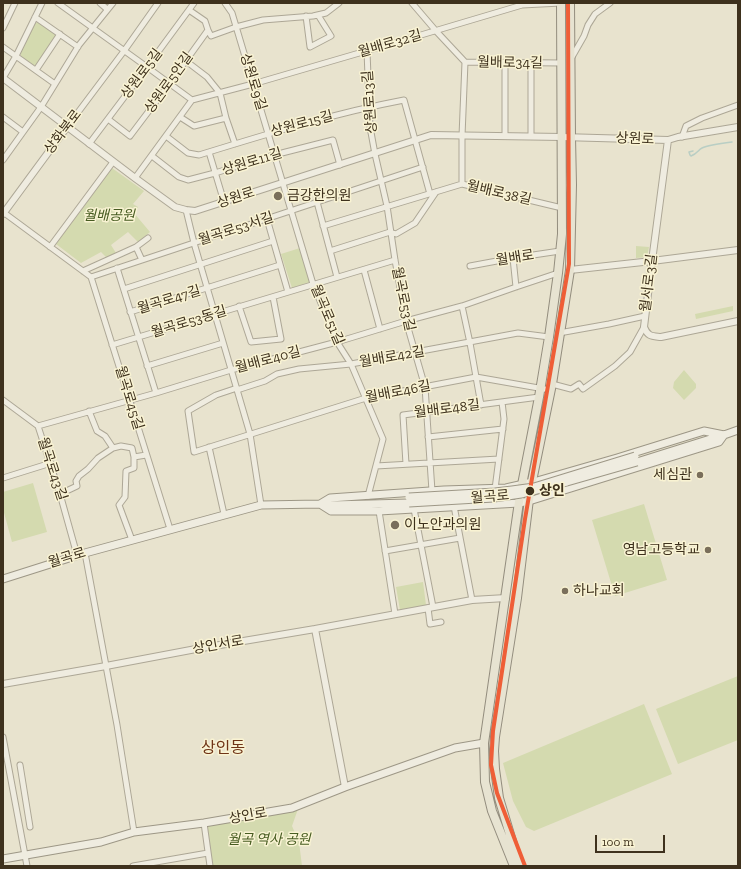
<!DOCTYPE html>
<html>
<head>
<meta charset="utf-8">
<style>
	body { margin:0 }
	#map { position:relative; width:741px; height:869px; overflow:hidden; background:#e8e3ce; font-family:"Zilla Slab",serif }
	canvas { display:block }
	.frame { position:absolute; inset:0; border:4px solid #3e311d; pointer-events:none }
	.scale { position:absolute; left:595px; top:835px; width:70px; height:18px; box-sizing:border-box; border:2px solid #3e311d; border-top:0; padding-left:5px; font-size:12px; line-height:14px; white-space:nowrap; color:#3e311d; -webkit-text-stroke:3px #f9f3d3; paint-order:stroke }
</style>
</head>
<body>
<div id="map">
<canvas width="741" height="869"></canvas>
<div class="frame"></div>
<div class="scale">100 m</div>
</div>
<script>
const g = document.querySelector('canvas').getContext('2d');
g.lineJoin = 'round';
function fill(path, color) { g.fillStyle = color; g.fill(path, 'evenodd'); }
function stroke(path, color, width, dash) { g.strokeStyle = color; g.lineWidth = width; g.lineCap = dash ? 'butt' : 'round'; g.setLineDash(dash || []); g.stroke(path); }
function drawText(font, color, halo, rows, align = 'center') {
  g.font = font + ' "Zilla Slab","Noto Sans KR",serif'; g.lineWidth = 3; g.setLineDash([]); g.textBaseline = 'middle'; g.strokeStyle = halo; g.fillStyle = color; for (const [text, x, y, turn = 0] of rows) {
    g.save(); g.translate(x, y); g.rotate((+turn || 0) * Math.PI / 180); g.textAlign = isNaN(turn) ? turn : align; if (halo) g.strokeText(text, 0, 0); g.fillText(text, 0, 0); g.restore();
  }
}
fill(new Path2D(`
	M39,22L57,33V36L38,65H33L21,56L20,52L35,23Z
	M112,168L144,191L133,204L138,207L134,213L150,232L138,242L128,232L111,245L116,253L107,258L101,252L81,263L56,244Z
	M636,246L649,247L647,257L636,258Z
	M300,248L310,282L292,288L281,254Z
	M733,306V311L696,319L695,314Z
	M684,370L696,384V388L684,400L673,388L674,382Z
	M33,483L47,532L12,542L3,509V492Z
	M644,504L667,580L615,596L592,520Z
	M423,582L426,605L400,610L396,587Z
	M738,676V740L678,764L656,709Z
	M644,704L672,774L534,831L526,827L513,801L503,763Z
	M298,809L292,826L299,842L302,866H210L204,823Z`), '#d4daaf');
stroke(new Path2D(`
	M693,151L689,152L690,155L691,156C698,153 698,150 702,148C708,145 724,143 732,142`), '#b9cec4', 1.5);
const minor = new Path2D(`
	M58,3L147,67L192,100
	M100,3L107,9
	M225,3L232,13L313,284L337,342L351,364L383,439L368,496
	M412,3L436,31L465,62L562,63
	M306,16L310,47L331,36L318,15
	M35,17L78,47
	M3,28L15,3
	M208,30L211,36L236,27L263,20L313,16L326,13L339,3
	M3,47L55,84
	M367,51L370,127L375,154L387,206L395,260L406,321L425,387L432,491
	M572,57L584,36L588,25L595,14L610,3
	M186,61L207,77L220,93L226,118L235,144
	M531,63V136
	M36,70L60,34
	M3,78L16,56L42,3
	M3,117L23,132
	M180,117L194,126L226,118
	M108,119L130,136L170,83L208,30L205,21L189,10
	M67,127L124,51L158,3
	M166,136L188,153L199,155C267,134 335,113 404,100L430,194
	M505,136V63
	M682,137L686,126L702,118L738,105
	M89,144L147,67L194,3
	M209,152L224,202
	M152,156L179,177L188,180L215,173L274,155L333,140L340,165
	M3,160L41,107L79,45L113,3
	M135,178L192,100L253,84L421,35L522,5L561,3
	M462,184V136L465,62
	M317,202L337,277
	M186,210L194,243L250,434L261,505
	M3,212L91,277L170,529
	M267,219L288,292
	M323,226L462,184L562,208
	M50,247L113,162
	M136,247L142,260
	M330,251L390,232L396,234L415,223L436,192
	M513,258L516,287
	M470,266L513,258L560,251
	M117,268L156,393
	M364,270L380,329
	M83,271L136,247L148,238
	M91,277L423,167
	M124,289L273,241
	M239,306L251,342L281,339L273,297
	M462,306L470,343L481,405
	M130,312L280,265
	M559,333L609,324L645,316
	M112,345L395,260
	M147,366L223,343
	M552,384L571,389L579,384L583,389L615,366L630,352L644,327
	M237,388L216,395L188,411L194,452L366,398L476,377L550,390
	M237,390L265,381L277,374L299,369L351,364L518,333L549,337
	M3,400L38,426L60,494L77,555
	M89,411L97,431L105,436L113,448
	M38,426L156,393L231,370L337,342L406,321L462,306L516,287L558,273
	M428,437L503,429
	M209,447L224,514
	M406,464L403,415L539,397
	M376,466L499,459
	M3,478L51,463
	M495,489L504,419L502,402
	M60,494L77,486L76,481L79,476L88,469L98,458L113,448L121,446L132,448L134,457L146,455
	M454,506L472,600
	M414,509L433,607
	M379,511L395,614
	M132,540L119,505L125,497L126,471L134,468V457
	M385,551L460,538
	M85,553L117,725L134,832
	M428,608L430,624L441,622
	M3,737L27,866
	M20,765L30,827
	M204,823L210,866
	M133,866L208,853`);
const tertiary = new Path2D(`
	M3,78L135,178L175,207L186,210L195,211L431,135L562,137L668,140L678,137L738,127
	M668,140L652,261L644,327C648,337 652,336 661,337L738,321
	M3,214L67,127
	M570,270L652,261L738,250
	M315,629L345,787
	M3,684L106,666L196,649L315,629L472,600L506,598`);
const secondary = new Path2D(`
	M637,462L723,435
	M320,504L330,498L444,490L506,488L537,481L617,458L704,431L724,435L738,430
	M320,504L331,511H379L519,503L529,501L719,442L724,435
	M3,579L85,553L261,505L320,504L332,505L409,503
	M3,859L101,842L134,832L204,823L292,808L345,787L455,748L484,743`);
const primary = new Path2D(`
	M514,866L492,811L485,782L484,743L520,495L539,397L549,337L558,273L562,234L561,3
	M521,866L515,851L499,798L495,769L494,751L495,737L517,598L530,491L552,384L570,270L572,185L571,137L570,3`);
stroke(minor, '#ada796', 7);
stroke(tertiary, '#ada796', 8);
stroke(secondary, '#9d9786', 9);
stroke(primary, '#938d7e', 10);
stroke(minor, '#efece0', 5);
stroke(tertiary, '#efece0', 6);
stroke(secondary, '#efece0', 7);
stroke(primary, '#e7e3d1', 8);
const secondaryBridge = new Path2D(`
	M409,497L495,492L512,490L534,487L635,456
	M409,503L494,498L521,494L567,482L637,462`);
stroke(secondaryBridge, '#9d9786', 9, []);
stroke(secondaryBridge, '#efece0', 7);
stroke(new Path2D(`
	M525,866L497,793L491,765L493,731L525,519L569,264L568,3`), '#ef5e37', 4);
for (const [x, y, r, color] of [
	[278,196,5,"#7a6f5b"],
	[700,475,4,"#7a6f5b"],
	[530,491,5,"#3e311d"],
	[395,525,5,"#7a6f5b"],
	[708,550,4,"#7a6f5b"],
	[565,591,4,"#7a6f5b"]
]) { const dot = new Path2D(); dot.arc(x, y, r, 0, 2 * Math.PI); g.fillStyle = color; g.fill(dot); stroke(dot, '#f9f3d3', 1.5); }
drawText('14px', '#3e311d', '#f9f3d3', [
	["월배로32길",390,44,-16],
	["월배로34길",510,63,1],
	["상원로5길",142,74,-53],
	["상원로9길",253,82,73],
	["상원로5안길",169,83,-54],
	["상원로13길",370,102,-94],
	["상원로15길",302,124,-15],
	["상화북로",63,132,-53],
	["상원로",635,139,2],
	["상원로11길",252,162,-17],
	["월배로38길",499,193,13],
	["상원로",236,198,-18],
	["월곡로53서길",236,229,-18],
	["월배로",515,258,-9],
	["월서로3길",649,283,-83],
	["월곡로53길",403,299,78],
	["월곡로47길",169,300,-17],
	["월곡로51길",327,315,67],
	["월곡로53동길",189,322,-17],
	["월배로42길",392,357,-10],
	["월배로40길",268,360,-15],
	["월배로46길",398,392,-11],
	["월곡로45길",129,398,73],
	["월배로48길",447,409,-7],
	["월곡로43길",52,469,72],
	["월곡로",490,497,-5],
	["월곡로",67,558,-17],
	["상인서로",218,645,-10],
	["상인로",248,816,-10]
]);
drawText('14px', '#3e311d', '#f9f3d3', [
	["금강한의원",287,196],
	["세심관",692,475,"right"],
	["이노안과의원",404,525],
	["영남고등학교",700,550,"right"],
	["하나교회",573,591]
], 'left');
drawText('italic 14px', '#475c21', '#f9f3d3', [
	["월배공원",109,216],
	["월곡 역사 공원",269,840]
]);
drawText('bold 14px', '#3e311d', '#f9f3d3', [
	["상인",539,491]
], 'left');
drawText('16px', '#6f3417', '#f9f3d3', [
	["상인동",223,748]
]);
</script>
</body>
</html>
